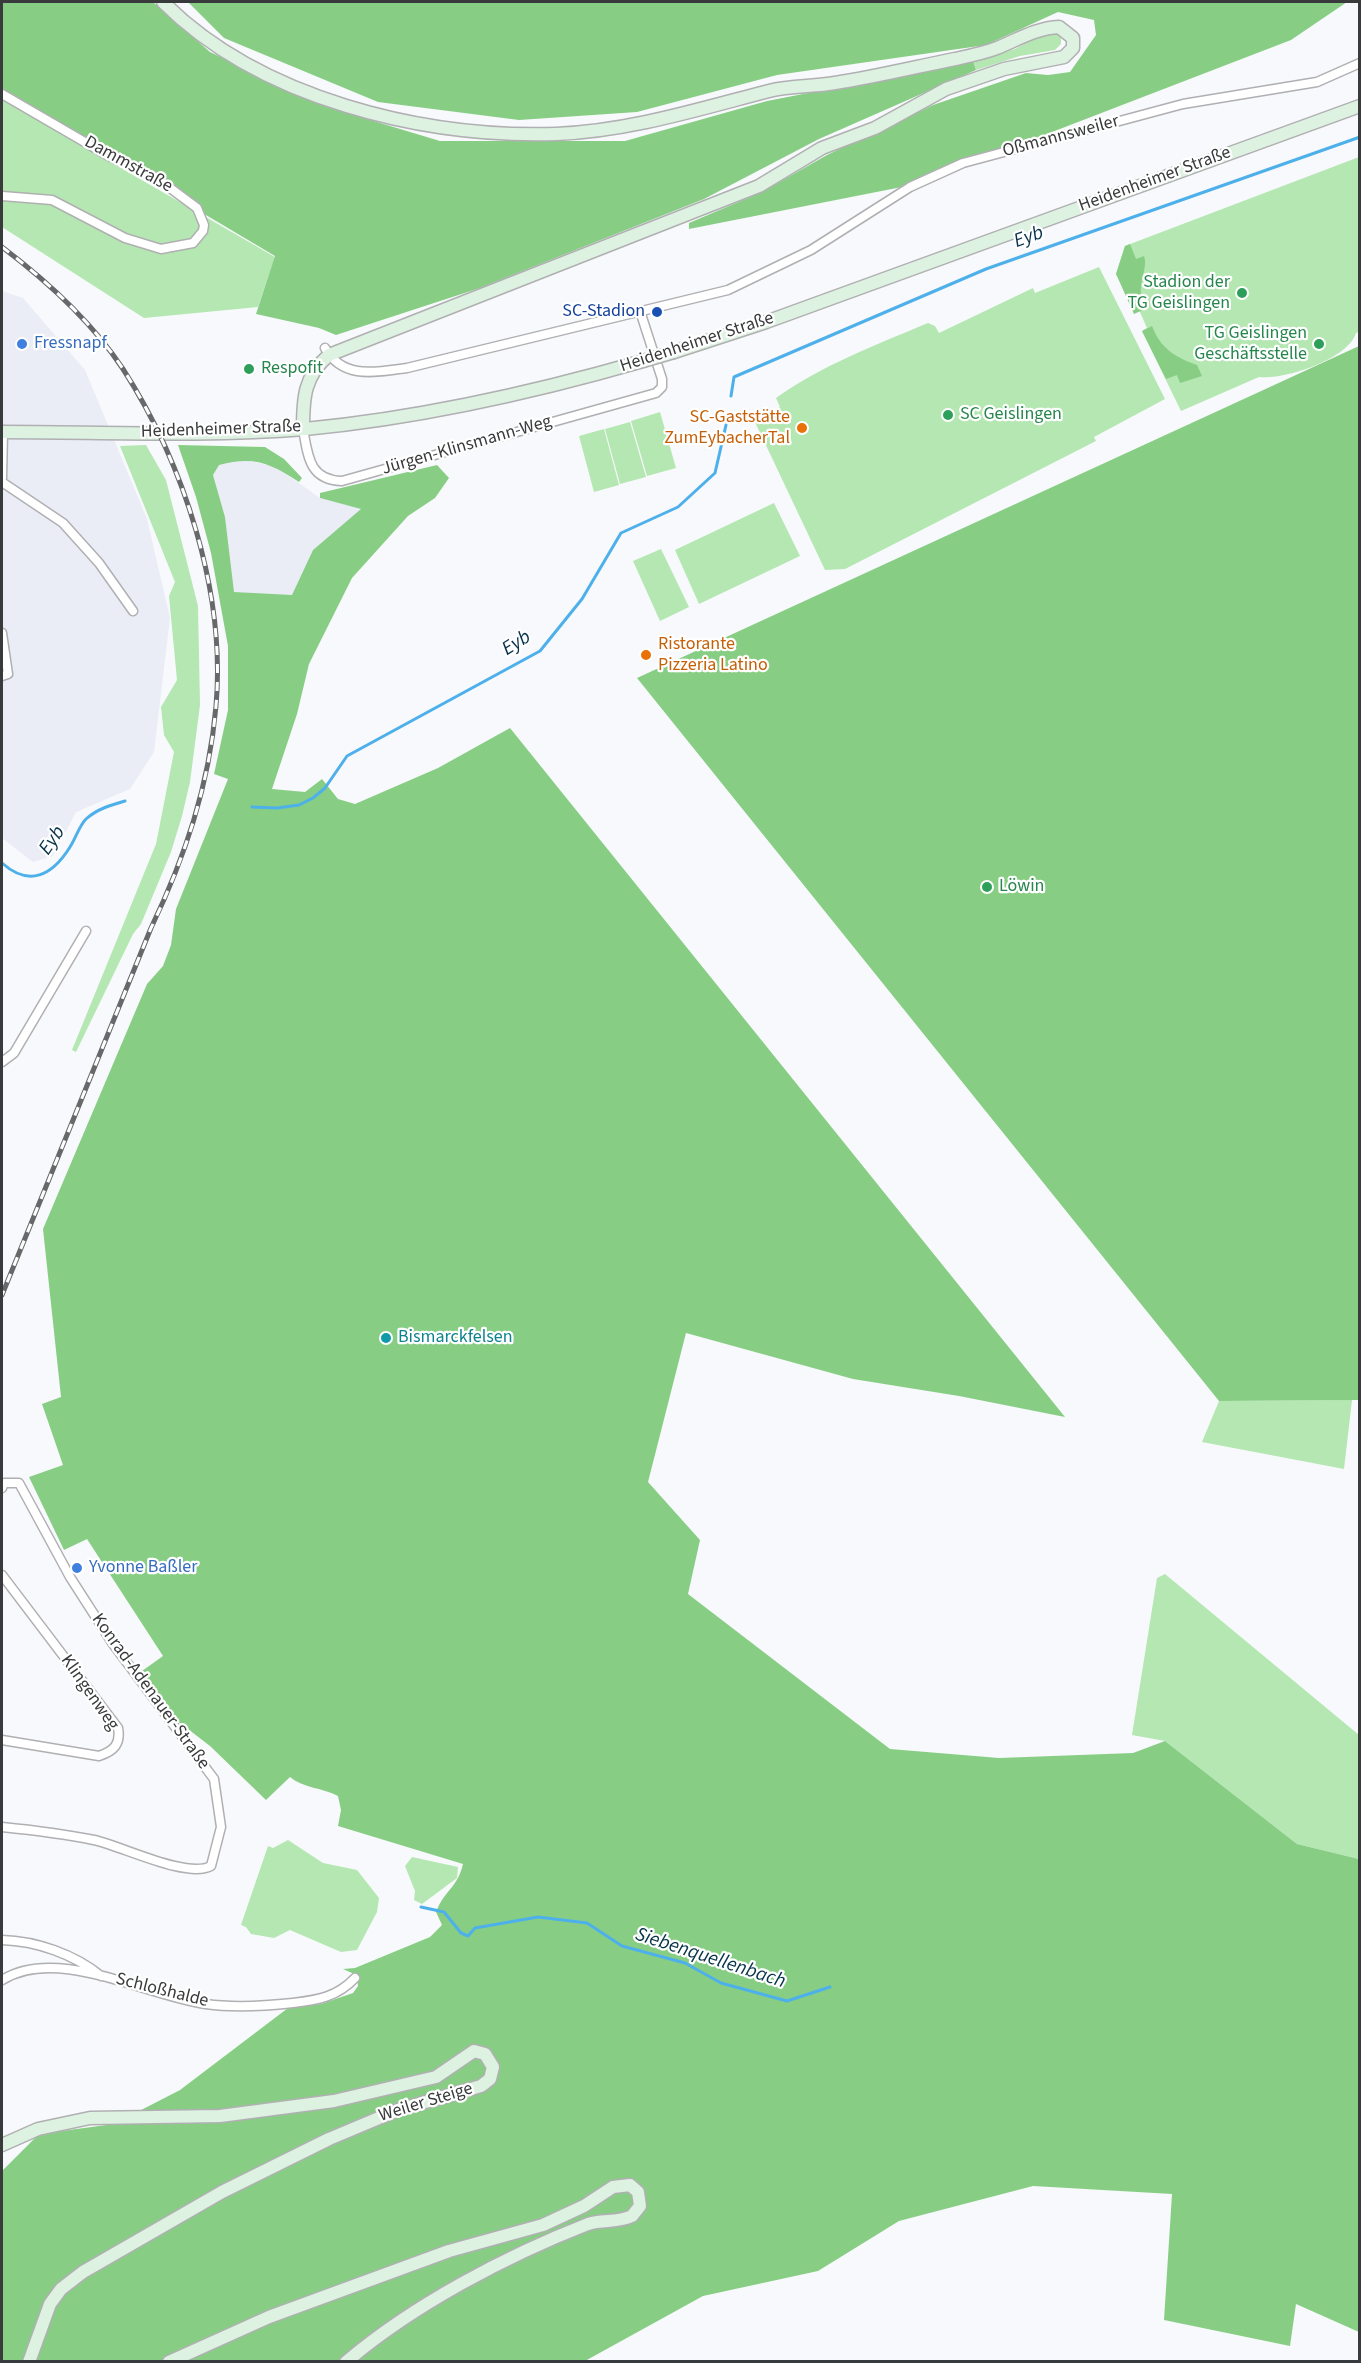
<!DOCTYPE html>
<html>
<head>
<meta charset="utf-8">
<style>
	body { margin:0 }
	#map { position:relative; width:1361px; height:2363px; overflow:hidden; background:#f8f9fc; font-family:"Source Sans 3",sans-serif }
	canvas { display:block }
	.frame { position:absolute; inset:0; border:3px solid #393a3b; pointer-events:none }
</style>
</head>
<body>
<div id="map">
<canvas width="1361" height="2363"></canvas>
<div class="frame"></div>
</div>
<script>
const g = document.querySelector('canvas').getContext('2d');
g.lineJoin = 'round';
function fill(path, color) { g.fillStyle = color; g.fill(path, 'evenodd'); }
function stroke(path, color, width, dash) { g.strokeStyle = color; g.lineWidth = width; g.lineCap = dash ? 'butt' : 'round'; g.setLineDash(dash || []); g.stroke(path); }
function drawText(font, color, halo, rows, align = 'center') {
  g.font = font + ' "Source Sans 3",sans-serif'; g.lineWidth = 4.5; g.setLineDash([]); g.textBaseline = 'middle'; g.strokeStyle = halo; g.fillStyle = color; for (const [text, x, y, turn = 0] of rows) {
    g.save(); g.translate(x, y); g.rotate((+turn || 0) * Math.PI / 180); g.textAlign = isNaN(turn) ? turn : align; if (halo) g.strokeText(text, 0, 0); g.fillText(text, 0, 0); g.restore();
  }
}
fill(new Path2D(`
	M2,291L23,298L85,370L147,519L170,618L154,752L130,789L76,812L53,856L33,862L2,838Z
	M241,459L276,467L320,498L362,509L313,550L292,596L233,592L225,517L213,475L219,464Z`), '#eaecf6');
fill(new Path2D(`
	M1054,32L1061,38V44L1055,50L1020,56L976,70L973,61L1015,49L1043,34Z
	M2,95L114,164L275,257L258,307L144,318L2,227Z
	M1359,157V332L1356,333C1348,359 1285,380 1259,377L1181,411L1142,331L1147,328L1140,312L1116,274L1125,246Z
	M1099,267L1165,399L1094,437L1096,441L845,569L825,570L754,420L780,407L776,398C822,365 876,345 928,323L935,326L939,333L1033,288L1035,293Z
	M660,412L676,468L647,476L631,421Z
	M630,422L646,477L620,484L605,429Z
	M604,429L619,485L594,492L579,436Z
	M146,445L166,480L198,606L200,705L190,782L182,816L171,852L141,924L133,934L76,1052L72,1050L156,844L174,752L164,735L161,707L177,680L169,596L175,582L120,446Z
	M774,503L800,556L699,604L675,550Z
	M661,549L689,607L660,621L633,561Z
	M1352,1400L1344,1469L1202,1442L1219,1401Z
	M1165,1574L1359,1735V1859L1297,1844L1165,1741L1132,1735L1157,1578Z
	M288,1840L323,1863L357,1870L379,1898L377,1912L357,1950L341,1952L290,1930L274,1938L251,1934L246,1927L241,1925L268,1846L273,1848Z
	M412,1857L458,1867L457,1878L422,1904L414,1900L415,1891L405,1866Z`), '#b4e7b1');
fill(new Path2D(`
	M2,2H153L210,52L327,107L440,141H625L767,101L973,61L976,70L819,139L704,199L480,288L336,335L319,328L256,314L275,256L44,119L2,89Z
	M188,2H1347L1291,40L917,184L689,229V223L762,192L827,155L933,105L1026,73L1048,75L1070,72L1096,35L1094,20L1058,12L986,45L777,75L637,112L519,120L378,102L224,38Z
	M1130,244L1136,259L1144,256C1149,270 1134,285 1145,309L1134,314L1116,274L1125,246Z
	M1152,326C1161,349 1175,357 1197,365L1202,376L1180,383L1177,375L1166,379L1142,331Z
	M1359,346V1400L1219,1401L637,678Z
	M178,445L265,447L284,459L302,478L299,482C270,463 253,456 219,465L213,475L225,517L234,592L292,595L313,550L361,509L320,498V493L437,465L449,478L435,498L408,516L352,578L309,664L297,714L272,789L305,792L322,779L338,799L355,804L438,768L510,728L1065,1417L959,1396L853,1379L686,1333L648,1482L700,1540L688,1594L890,1749L999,1758L1133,1753L1165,1741L1297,1844L1359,1859V2332L1296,2304L1290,2346L1164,2320L1172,2194L1033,2186L899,2221L818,2271L703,2296L585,2361L2,2362V2171L39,2134L114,2124L180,2090L288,2008L321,2004L353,1993L358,1986L357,1978L352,1973L343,1969L355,1968L430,1937L442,1925L436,1912C445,1889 457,1889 463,1864L338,1826L341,1810L338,1796C323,1788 303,1788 290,1777L266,1800L210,1746L171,1716L142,1671L163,1656L87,1539L64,1550L29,1477L63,1465L42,1404L61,1397L43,1229L147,984L163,966L171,945L176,909L228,779L214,774L228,710V646L211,553L196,497Z`), '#87ce84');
stroke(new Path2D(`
	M731,396L734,377L986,269L1360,137
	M252,807L277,808L299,805L313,798L325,788L347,756L540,651L582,599L621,533L678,507L715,473L726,425
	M2,863C29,887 52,876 70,847C76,838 79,826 86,819C97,809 111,805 125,801
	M421,1907L444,1912L461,1933L468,1936L475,1928L538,1917L587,1923L622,1946L685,1963L721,1983L787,2001L830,1987`), '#4db0eb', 3);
const street = new Path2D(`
	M2,94L107,155L158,179L197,208L204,225L203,231L193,243L161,249L125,238L52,200L2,196
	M325,348C343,380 376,372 407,368L728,290L811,250L910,187L963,163L1183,104L1317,82L1360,63
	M303,429C308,456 309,480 342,481L656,393L662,387V379L640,311
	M2,478L3,432
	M2,482L63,523L99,563L133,611
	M2,633L8,674L2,676
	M2,1062L14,1053L86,931
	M2,1488L4,1483H19L70,1577L113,1644L214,1779L221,1827L211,1866C187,1879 122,1846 94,1840C64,1834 32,1830 2,1827
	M2,1575L118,1728C121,1744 114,1751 99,1756L2,1740
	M2,1940C36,1941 74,1954 101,1976
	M2,1980C58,1945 146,1996 206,2004C234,2008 265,2006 293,2003C318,2000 337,1997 355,1978`);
const secondary = new Path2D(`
	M163,2C260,99 423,138 556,134C630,131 699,109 769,91C791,85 813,87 835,83C875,77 915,67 955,59C969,56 984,53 997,48C1017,40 1036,28 1059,27L1073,38V48L1064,57L1004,69L946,89L875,128L822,148L759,186L329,355C304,376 303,398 303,429
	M674,352L766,322L1360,106
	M2,432C102,432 205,437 305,429C421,418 532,393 643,361
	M2,2145L38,2129L90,2118L220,2116L334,2101L436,2077L474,2051L485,2054L493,2067L490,2079L481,2086L398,2110L329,2139L222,2192L83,2272L61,2289L50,2304L29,2362
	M169,2362L269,2317L449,2251L543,2225L584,2206L613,2187L630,2185L638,2192L640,2206L632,2216C618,2223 602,2219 588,2224C506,2256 413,2305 346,2362`);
stroke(street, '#b0b0b3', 11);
stroke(secondary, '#b0b0b3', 15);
stroke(street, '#fff', 8);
stroke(secondary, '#ddf2e0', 12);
const rail = new Path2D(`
	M2,247C47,281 92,322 123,369C184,464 226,593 216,706C209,786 185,857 151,928L2,1295`);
stroke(rail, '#676869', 5);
stroke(rail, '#fff', 3, [9]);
const secondaryBridge = new Path2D(`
	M643,361L674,352`);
stroke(secondaryBridge, '#b0b0b3', 15, []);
stroke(secondaryBridge, '#ddf2e0', 12);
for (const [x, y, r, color] of [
	[1242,293,6,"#2e9e5b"],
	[657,312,6,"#1a4fb4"],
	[22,344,6,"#3f7fe0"],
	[1319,344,6,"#2e9e5b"],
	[249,369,6,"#2e9e5b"],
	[948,415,6,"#2e9e5b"],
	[802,428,6,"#e8710a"],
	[646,655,6,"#e8710a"],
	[987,887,6,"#2e9e5b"],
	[386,1338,6,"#0f9aa8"],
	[77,1568,6,"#3f7fe0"]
]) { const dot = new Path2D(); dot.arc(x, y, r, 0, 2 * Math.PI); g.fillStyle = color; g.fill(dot); stroke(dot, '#fff', 2); }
drawText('18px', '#393a3b', '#fff', [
	["Oßmannsweiler",1061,137,-15],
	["Dammstraße",128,165,29],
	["Heidenheimer Straße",1155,180,-20],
	["Heidenheimer Straße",697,343,-18],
	["Heidenheimer Straße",221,430,-2],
	["Jürgen-Klinsmann-Weg",467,446,-16],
	["Konrad-Adenauer-Straße",150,1692,54],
	["Klingenweg",89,1693,55],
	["Schloßhalde",162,1991,14],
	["Weiler Steige",426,2103,-17]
]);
drawText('18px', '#27864d', '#fff', [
	["Stadion der",1230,283,"right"],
	["TG Geislingen",1230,304,"right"],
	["TG Geislingen",1307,334,"right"],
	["Geschäftsstelle",1307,355,"right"],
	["Respofit",261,369],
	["SC Geislingen",960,415],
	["Löwin",999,887]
], 'left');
drawText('18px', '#164399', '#fff', [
	["SC-Stadion",645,312]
], 'right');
drawText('18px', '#366cbe', '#fff', [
	["Fressnapf",34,344],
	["Yvonne Baßler",89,1568]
], 'left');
drawText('18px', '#c56008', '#fff', [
	["SC-Gaststätte",790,418],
	["ZumEybacherTal",790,439],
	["Ristorante",658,645,"left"],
	["Pizzeria Latino",658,666,"left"]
], 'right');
drawText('18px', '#0d838f', '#fff', [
	["Bismarckfelsen",398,1338]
], 'left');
drawText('italic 20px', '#07334b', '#fff', [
	["Eyb",1029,238,-20],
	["Eyb",517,644,-32],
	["Eyb",53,841,-55],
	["Siebenquellenbach",710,1959,18]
]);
</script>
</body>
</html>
